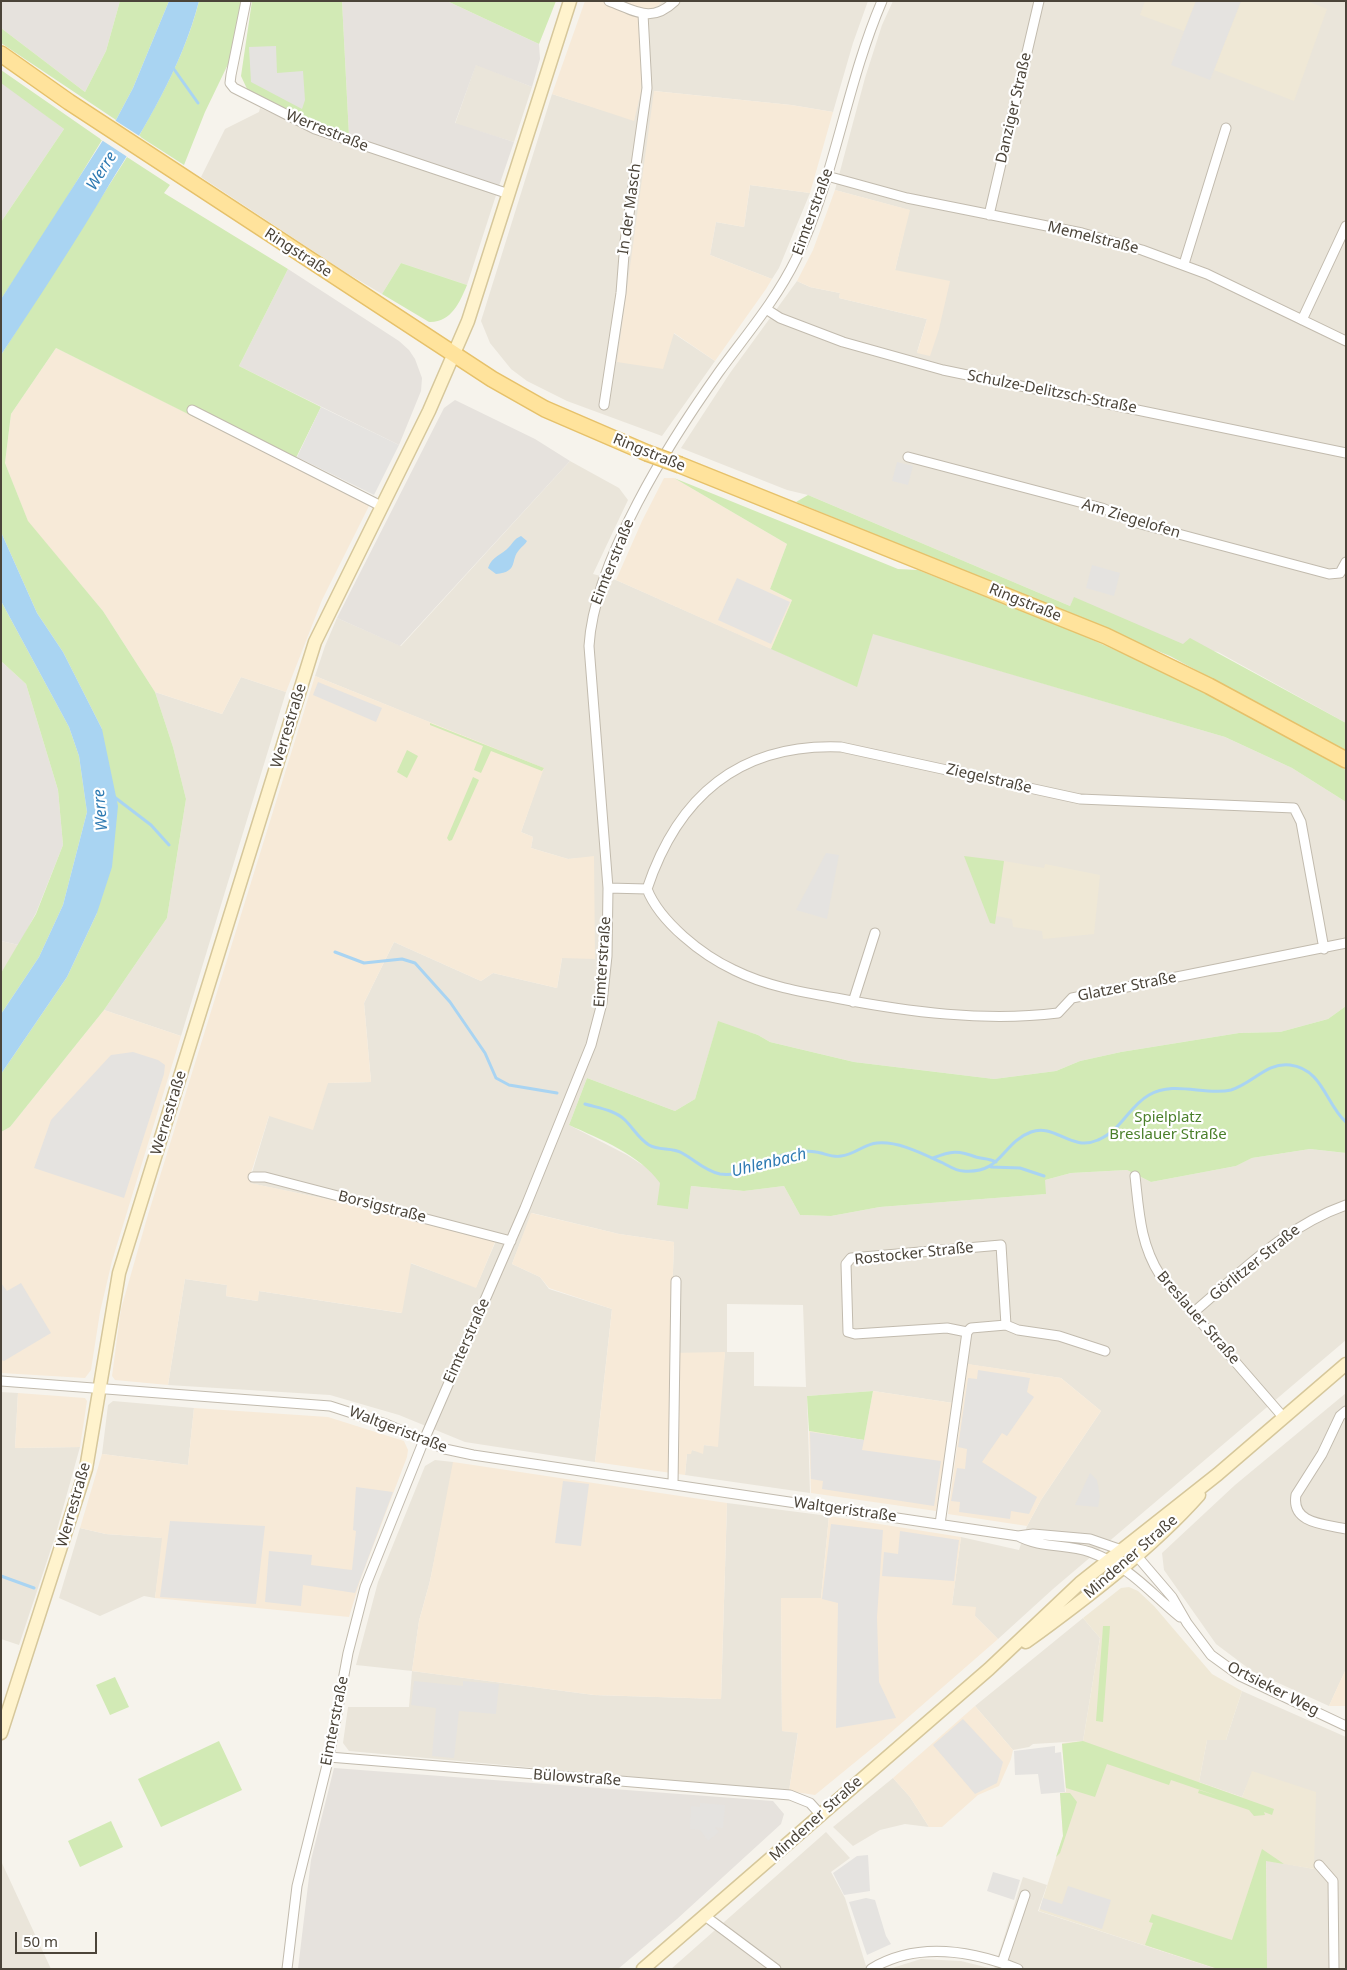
<!DOCTYPE html>
<html>
<head>
<meta charset="utf-8">
<style>
	body { margin:0 }
	#map { position:relative; width:1347px; height:1970px; overflow:hidden; background:#f6f3ec; font-family:"Noto Sans",sans-serif }
	canvas { display:block }
	.frame { position:absolute; inset:0; border:2px solid #4b4439; pointer-events:none }
	.scale { position:absolute; left:15px; top:1932px; width:82px; height:22px; box-sizing:border-box; border:2px solid #4b4439; border-top:0; padding-left:6px; font-size:15px; line-height:18px; white-space:nowrap; color:#4b4439; -webkit-text-stroke:4px #fff; paint-order:stroke }
</style>
</head>
<body>
<div id="map">
<canvas width="1347" height="1970"></canvas>
<div class="frame"></div>
<div class="scale">50 m</div>
</div>
<script>
const g = document.querySelector('canvas').getContext('2d');
g.lineJoin = 'round';
function fill(path, color) { g.fillStyle = color; g.fill(path, 'evenodd'); }
function stroke(path, color, width, dash) { g.strokeStyle = color; g.lineWidth = width; g.lineCap = dash ? 'butt' : 'round'; g.setLineDash(dash || []); g.stroke(path); }
function drawText(font, color, halo, rows, align = 'center') {
  g.font = font + ' "Noto Sans",sans-serif'; g.lineWidth = 4.5; g.setLineDash([]); g.textBaseline = 'middle'; g.strokeStyle = halo; g.fillStyle = color; for (const [text, x, y, turn = 0] of rows) {
    g.save(); g.translate(x, y); g.rotate((+turn || 0) * Math.PI / 180); g.textAlign = isNaN(turn) ? turn : align; if (halo) g.strokeText(text, 0, 0); g.fillText(text, 0, 0); g.restore();
  }
}
fill(new Path2D(`
	M663,1H868L853,43L833,112L791,105L654,91L673,333L715,361L662,436L567,401L527,381L511,369L490,343L481,321L552,94L634,120L642,24L648,8L653,10Z
	M893,1H1346V723L1218,652L1183,645L1074,598L1070,606L808,495L787,490L681,448L730,373L797,281L810,287L840,293L839,298L927,319L917,352L939,329L895,270L909,210L835,190L865,78L882,25Z
	M476,64L532,87L514,142L455,124Z
	M260,108L346,146L349,136L499,186L467,285L401,263L382,294L345,272L201,177L225,129L259,112Z
	M750,185L810,193L779,268L772,279L710,255L716,222L744,227Z
	M570,461L619,488L628,500L593,574L616,580L856,686L872,633L1225,737L1292,768L1346,802V1006L1328,1019L1280,1032L1239,1033L1121,1052L1080,1061L1056,1071L994,1079L854,1062L770,1042L758,1035L718,1022L695,1099L675,1111L587,1078L569,1125L627,1155L652,1171L688,1209L691,1186L744,1191L784,1186L800,1215L831,1216L880,1207L1045,1194V1180L1071,1173L1127,1170L1151,1182L1236,1166L1252,1158L1310,1149L1346,1153V1340L1053,1589L998,1639L975,1616L952,1605L961,1537L1019,1550L1027,1526L1041,1500L1101,1411L1061,1378L959,1363L953,1403L873,1391L807,1396L810,1493L685,1475L687,1454L692,1450L698,1451L704,1445L713,1446L725,1353H670L674,1242L619,1234L532,1213L512,1264L540,1277L549,1289L612,1309L595,1462L465,1442L399,1415L330,1395L168,1385L185,1279L227,1285L226,1296L257,1301L259,1291L401,1313L410,1263L476,1287L495,1243L336,1201L249,1183L269,1116L328,1083L371,1082L364,1003L394,942L481,981L493,973L557,988L562,958L586,858L568,859L531,848L533,837L521,832L543,768L315,676L325,646L337,618L401,646ZM727,1304L803,1305L806,1387L754,1386V1352H727Z
	M241,677L286,692L181,1036L104,1010L167,918L186,799L173,747L155,692L222,714Z
	M1,941L19,945L1,973Z
	M1,1392L18,1393L15,1448L80,1447L55,1537L19,1645L1,1639Z
	M1346,1393V1669L1329,1706L1252,1671L1216,1644L1164,1570L1162,1553L1235,1485Z
	M113,1401L194,1408L188,1465L102,1454L108,1405Z
	M435,1460L453,1462V1468L430,1581L419,1621L412,1671L594,1695L721,1699L727,1503L829,1516L821,1598H781L782,1731L798,1732L789,1791L349,1751L343,1743L348,1707H409L412,1671L356,1665L378,1582L425,1466Z
	M80,1528L106,1534L163,1538L155,1598L144,1596L100,1616L59,1598Z
	M1083,1618L1100,1638L1083,1741L1033,1744L1029,1747L1013,1750L975,1706Z
	M1242,1691L1346,1737V1969H1267L1266,1860L1314,1869V1857L1253,1772L1242,1797L1199,1782L1207,1740H1226Z
	M893,1778L910,1797L929,1827L905,1824L880,1830L853,1846L833,1827Z
	M826,1832L850,1858L831,1872L845,1898L867,1969H671Z
	M1,1861L51,1969H1Z
	M1023,1877L1047,1885L1038,1911L1217,1969H994Z
	M921,1959L961,1961L993,1969H889Z`), '#eae5da');
fill(new Path2D(`
	M585,1H663L653,10L648,8L642,24L641,92L634,121L552,94Z
	M654,91L791,105L833,112L810,193L750,185L744,227L716,222L710,255L772,279L766,289L715,361L674,333L663,369L617,362Z
	M835,190L910,210L895,270L950,281L939,329L930,356L917,353L927,319L839,298L840,293L810,287L797,281L813,250Z
	M56,348L370,504L322,600L286,692L241,677L222,714L155,692L103,611L28,522L5,463L11,414Z
	M664,478H674L787,544L770,589L792,600L771,649L616,580L642,521Z
	M315,676L544,768L521,832L533,837L531,848L568,859L594,856L595,959L562,958L557,988L493,973L481,981L394,942L364,1003L371,1082L328,1083L313,1130L269,1116L251,1173L250,1183L336,1201L495,1242L476,1288L411,1263L402,1313L259,1291L258,1301L226,1296L227,1285L185,1279L168,1385L115,1380L112,1376L121,1309L147,1218Z
	M104,1010L181,1036L112,1261L100,1312L91,1370L85,1378L1,1373V1132L10,1127Z
	M531,1213L619,1234L674,1242L670,1353L725,1352L718,1447L704,1445L703,1454L692,1450L691,1454H687L685,1475L595,1462L612,1309L549,1288L540,1277L512,1264Z
	M968,1364L1061,1378L1101,1411L1041,1500L1027,1526L948,1514Z
	M873,1391L953,1403L936,1511L811,1493L809,1431L864,1440Z
	M18,1393L85,1398L87,1401L80,1447L15,1448Z
	M194,1408L328,1417L404,1441L408,1450L407,1457L361,1578L349,1617L155,1598L162,1538L106,1534L80,1528L102,1454L188,1465Z
	M453,1462L727,1503L721,1699L594,1695L412,1671L419,1621L430,1581Z
	M829,1516L961,1537L952,1605L976,1607L975,1616L998,1639L881,1741L815,1795L789,1791L798,1733L782,1731L781,1598H821Z
	M1346,1669V1706H1329L1337,1688Z
	M975,1706L1013,1750L1011,1759L999,1786L978,1795L942,1827H929L910,1797L893,1778Z`), '#f7ead8');
fill(new Path2D(`
	M1,1H120L106,51L85,92L1,28Z
	M342,1H447L539,44L540,59L532,87L476,65L455,123L514,142L499,186L349,136Z
	M1,81L64,129L1,222Z
	M288,269L399,341L409,350L415,359L422,378L421,391L399,445L239,366Z
	M455,400L535,439L570,461L400,646L337,618L444,408Z
	M1,661L26,684L58,790L63,845L36,913L19,945L1,941Z
	M334,1768L773,1801L784,1814L781,1824L677,1919L618,1969H298L311,1860Z`), '#e6e2dd');
fill(new Path2D(`
	M1145,1H1196L1184,31L1140,15Z
	M1241,1H1307L1327,9L1294,101L1214,70Z
	M1004,861L1044,868L1045,864L1100,875L1094,934L1043,939L1042,931L1013,927L1012,919L996,916Z
	M1129,1587L1138,1591L1154,1606L1212,1674L1242,1691L1226,1740H1207L1199,1782L1242,1797L1252,1771L1316,1792L1314,1869L1266,1861L1267,1969H1217L1039,1911L1063,1836L1060,1793L1066,1792L1062,1743L1083,1741L1100,1638L1083,1618L1121,1588Z`), '#efe8d6');
fill(new Path2D(`
	M120,1H169L133,88L116,120L1,43V28L85,92L106,51Z
	M199,1H243L231,58L205,112L184,165L139,136C163,94 187,49 199,1Z
	M252,1H342L349,136L316,123L248,91L241,76Z
	M447,1H556L539,44Z
	M1,70L102,140L42,238L1,299V222L64,129L1,83Z
	M127,157L170,185L164,193L288,269L239,366L321,407L292,466L56,348L11,414L5,463L28,521L103,611L155,692L173,747L186,799L167,918L104,1010L10,1127L1,1132V1074L67,977L97,913L102,729L63,652L37,613L1,532V355Z
	M401,263L467,285C460,302 451,323 429,322L382,294Z
	M674,478L898,569L918,570L1077,633L1178,678L1346,770V802L1292,768L1225,737L873,634L857,687L771,649L792,600L770,589L787,544Z
	M808,495L1070,606L1074,597L1183,644L1190,638L1346,723V751L1170,656L796,502Z
	M1,601L69,727L79,756L87,812L63,905L39,957L1,1014V973L36,914L63,845L58,790L26,684L1,661Z
	M430,723L544,768L542,771L491,751L481,773L474,770L483,746L430,725Z
	M407,750L418,756L407,778L397,772Z
	M473,777L479,780L452,840L449,841L447,838Z
	M964,856L1004,861L995,924L990,923Z
	M1346,1006V1153L1310,1149L1252,1158L1236,1166L1151,1182L1127,1170L1071,1173L1045,1180L1046,1194L880,1207L831,1216L800,1215L784,1186L744,1191L691,1186L688,1209L657,1205L660,1183C640,1155 600,1139 569,1125L587,1078L675,1111L695,1099L718,1021L758,1035L770,1042L854,1062L994,1079L1056,1071L1080,1061L1121,1052L1239,1033L1280,1032L1328,1019Z
	M873,1391L864,1440L809,1431L807,1396Z
	M1103,1626H1110L1103,1722L1096,1721Z
	M115,1677L129,1707L110,1715L96,1685Z
	M219,1741L242,1790L161,1827L138,1779Z
	M1083,1741L1274,1809L1272,1815L1264,1812L1265,1815L1254,1816L1249,1810L1198,1793L1199,1790L1218,1796L1171,1780L1169,1785L1107,1764L1095,1797L1066,1788L1062,1744Z
	M1060,1793H1070L1077,1802L1060,1853L1056,1857L1063,1836Z
	M111,1821L123,1847L80,1867L68,1841Z
	M1262,1849L1284,1864L1266,1861L1267,1969H1218L1145,1945L1153,1923L1149,1922L1152,1914L1232,1940Z`), '#d2eab5');
fill(new Path2D(`
	M1196,1H1241L1210,80L1171,65Z
	M276,46L277,73L303,71L305,100L302,109L251,82L249,47Z
	M321,407L399,445L374,495L297,457Z
	M897,462L913,466L908,485L892,481Z
	M1092,565L1120,573L1114,596L1086,588Z
	M737,578L790,602L771,644L718,620Z
	M318,682L382,708L376,722L313,695Z
	M826,853L839,855L827,919L796,910Z
	M133,1052L158,1060L165,1065L164,1074L124,1198L34,1168L51,1120L111,1055Z
	M1,1283L7,1291L21,1283L51,1333L4,1361L1,1360Z
	M978,1370L1030,1378L1027,1392L1034,1397L1007,1436L1002,1433L982,1462L1037,1497L1029,1514L1011,1511L1010,1519L959,1512L960,1502L951,1501L957,1468L965,1469L967,1449L958,1447L968,1378L977,1379Z
	M810,1432L864,1440L862,1450L941,1461L934,1506L822,1489L823,1481L811,1479Z
	M1090,1473L1097,1480L1100,1496L1098,1507L1075,1505Z
	M563,1481L589,1484L581,1546L555,1543Z
	M356,1487L393,1492L355,1593L303,1585L301,1606L265,1602L269,1551L312,1555L311,1565L352,1570L356,1531L353,1530Z
	M170,1521L265,1526L256,1604L160,1597Z
	M831,1524L883,1530L877,1617L879,1682L896,1718L836,1728L838,1603L822,1599Z
	M900,1531L959,1540L954,1581L882,1576L884,1552L898,1554Z
	M414,1681L463,1686V1681L499,1684L496,1714L459,1711L454,1758L432,1756L436,1708L411,1705Z
	M963,1719L1003,1762L997,1783L975,1794L933,1745Z
	M1055,1746V1753L1061,1752L1065,1792L1041,1794L1038,1774L1015,1775L1014,1751Z
	M700,1803L725,1805L723,1828L715,1827L719,1832L708,1841L700,1830L690,1829L691,1806L700,1807Z
	M868,1855L870,1891L844,1895L833,1873L857,1856Z
	M993,1872L1020,1880L1014,1900L987,1891Z
	M1068,1886L1111,1900L1102,1929L1040,1909L1043,1898L1062,1904Z
	M866,1898L875,1900L886,1936L891,1944L867,1955L849,1902Z`), '#e5e3e0');
fill(new Path2D(`
	M169,1H199C182,67 145,127 109,185C75,243 38,299 1,355V299L116,120L133,88Z
	M1,532L37,613L63,652L102,729L118,806L112,867L97,913L67,977L1,1074V1014L39,957L63,905L87,812L79,756L69,727L1,601Z
	M521,536L527,541C525,545 522,546 519,550C510,560 519,572 496,574L488,568C492,556 502,555 509,547C514,542 514,539 521,536Z`), '#a9d4f2');
fill(new Path2D(`
	M113,119L141,137L129,158L100,139Z`), '#f6f3ec');
stroke(new Path2D(`
	M171,65L198,103
	M113,796L151,825L169,845
	M335,952L364,963L402,959L415,963L450,1002L485,1053L496,1078L509,1085L557,1093
	M585,1104C598,1108 615,1110 625,1120C633,1128 639,1139 649,1145C659,1151 672,1147 682,1153C695,1160 705,1171 720,1174C734,1176 754,1171 767,1165C773,1161 778,1156 786,1154C795,1152 806,1150 816,1152C824,1153 833,1158 841,1156C854,1155 864,1144 877,1143C899,1141 923,1154 943,1163C949,1166 956,1171 963,1171C1003,1174 1001,1143 1031,1132C1055,1123 1071,1152 1098,1140C1122,1130 1128,1107 1149,1095C1174,1080 1205,1096 1231,1090C1252,1084 1267,1062 1290,1065C1323,1069 1326,1105 1346,1122
	M933,1158C951,1151 958,1150 976,1157C983,1159 989,1158 996,1162
	M991,1167L1020,1168L1044,1176
	M1,1576L34,1588`), '#a9d4f2', 3);
const street = new Path2D(`
	M246,1L231,75L230,83L234,88L315,129L509,194
	M609,1C636,11 651,24 675,1
	M827,176L907,198L1082,233L1142,250L1207,274L1346,341
	M989,215L1039,1
	M1184,264L1226,128
	M766,309L780,318L843,342L943,370L1346,453
	M1302,320L1346,226
	M604,405L621,293L625,242L647,88L643,14
	M192,410L381,506
	M908,457L1102,508L1137,523L1329,574L1340,573L1346,562
	M608,888L647,889
	M647,889C678,796 740,743 841,747L1080,799L1294,808L1301,822L1324,949
	M647,889C660,922 702,955 734,970C766,986 801,992 836,998C908,1012 985,1022 1058,1013L1072,998L1346,943
	M853,1002L875,933
	M1135,1176C1139,1211 1140,1244 1160,1275L1284,1418
	M253,1177H265L511,1241
	M1194,1312C1241,1272 1286,1226 1346,1205
	M1006,1325L1018,1330L1059,1336L1105,1351
	M1,1381L330,1406L386,1424L445,1449L473,1455L1018,1536L1033,1534L1090,1539L1136,1555L1172,1597L1187,1623L1211,1655L1240,1676L1346,1726
	M1346,1411L1340,1416L1322,1454L1296,1495C1291,1524 1325,1524 1346,1529
	M673,1484L676,1281
	M940,1524L967,1332L971,1328L1006,1325L1001,1245L851,1258L846,1264L848,1332L855,1334L947,1328L967,1332
	M1018,1536C1040,1548 1066,1544 1090,1552C1131,1567 1148,1591 1180,1617
	M329,1757L790,1795L810,1803L820,1814
	M1319,1865L1333,1881L1334,1969
	M705,1916L776,1969
	M1002,1963L1025,1895
	M287,1969L297,1886L329,1757L348,1653L365,1587L424,1440L525,1208L591,1045L602,1003L607,956L608,888L589,646C594,561 670,441 719,372C746,335 776,300 796,259C835,177 846,85 882,1
	M871,1969C917,1941 970,1950 1018,1969`);
const secondary = new Path2D(`
	M1026,1642C1084,1600 1152,1548 1199,1495
	M1,1733L86,1469L119,1273L315,642L429,411L468,321L570,1
	M643,1969L989,1669L1080,1583L1218,1474L1346,1364`);
const primary = new Path2D(`
	M1,54L69,102L492,379L545,409L647,453
	M680,465L1106,636L1209,686L1346,760`);
stroke(street, '#c2bbae', 11);
stroke(secondary, '#d6c79b', 15);
stroke(primary, '#e6c16a', 18);
stroke(street, '#fff', 9);
stroke(secondary, '#fff3cd', 12);
stroke(primary, '#ffe39c', 15);
const primaryBridge = new Path2D(`
	M647,453L680,465`);
stroke(primaryBridge, '#e6c16a', 18, []);
stroke(primaryBridge, '#ffe39c', 15);
drawText('15px', '#4b4439', '#fff', [
	["Danziger Straße",1014,108,-77],
	["Werrestraße",327,131,22],
	["In der Masch",630,209,-82],
	["Eimterstraße",813,212,-70],
	["Memelstraße",1093,238,14],
	["Ringstraße",298,253,33],
	["Schulze-Delitzsch-Straße",1052,392,11],
	["Ringstraße",649,453,22],
	["Am Ziegelofen",1131,519,17],
	["Eimterstraße",613,562,-68],
	["Ringstraße",1025,603,22],
	["Werrestraße",289,726,-73],
	["Ziegelstraße",989,779,13],
	["Eimterstraße",603,962,-86],
	["Glatzer Straße",1127,987,-11],
	["Werrestraße",169,1113,-73],
	["Borsigstraße",382,1207,14],
	["Rostocker Straße",914,1254,-6],
	["Görlitzer Straße",1255,1263,-39],
	["Breslauer Straße",1198,1318,49],
	["Eimterstraße",467,1341,-66],
	["Waltgeristraße",398,1430,21],
	["Werrestraße",74,1505,-74],
	["Waltgeristraße",845,1510,8],
	["Mindener Straße",1131,1557,-41],
	["Ortsieker Weg",1273,1689,27],
	["Eimterstraße",335,1721,-79],
	["Bülowstraße",577,1778,4],
	["Mindener Straße",816,1819,-42]
]);
drawText('15px', '#4a7f2a', '#fff', [
	["Spielplatz",1168,1118],
	["Breslauer Straße",1168,1135]
]);
drawText('italic 16px', '#2e7ab2', '#fff', [
	["Werre",102,171,-58],
	["Werre",101,810,-95],
	["Uhlenbach",769,1163,-14]
]);
</script>
</body>
</html>
